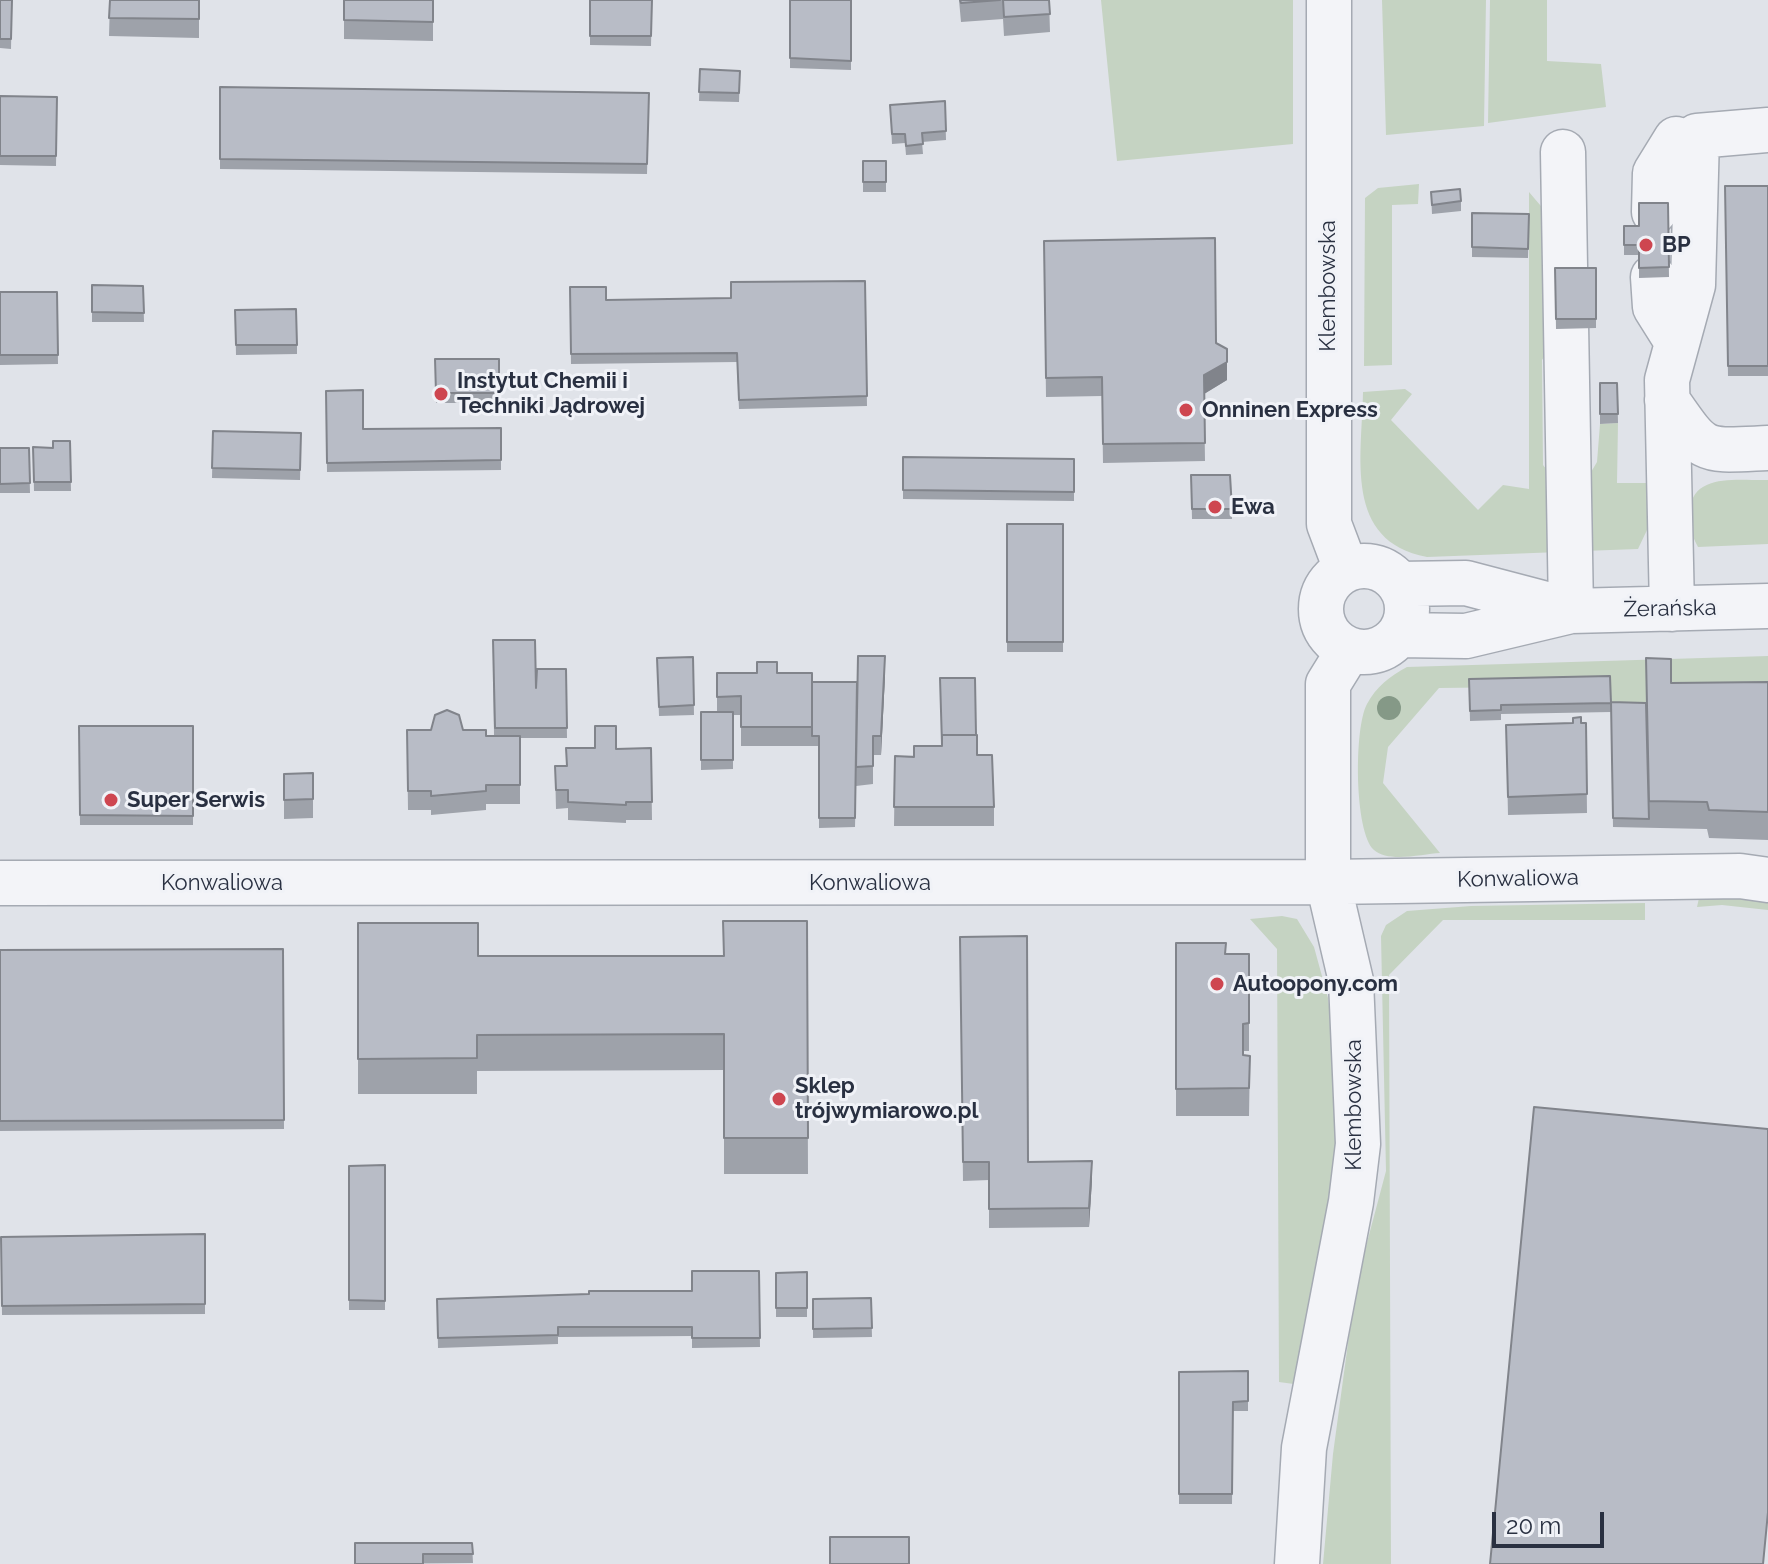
<!DOCTYPE html>
<html>
<head>
<meta charset="utf-8">
<style>
	body { margin:0 }
	#map { position:relative; width:1768px; height:1564px; overflow:hidden; background:#e0e3e9; font-family:Raleway,sans-serif }
	canvas { display:block }
	.scale { position:absolute; left:1492px; top:1512px; width:112px; height:36px; box-sizing:border-box; border:4px solid #293041; border-top:0; padding-left:10px; font-size:24px; line-height:28px; white-space:nowrap; color:#293041; -webkit-text-stroke:6px #f0f2f7; paint-order:stroke }
</style>
</head>
<body>
<div id="map">
<canvas width="1768" height="1564"></canvas>
<div class="scale">20 m</div>
</div>
<script>
const g = document.querySelector('canvas').getContext('2d');
g.lineJoin = 'round';
function fill(path, color) { g.fillStyle = color; g.fill(path, 'evenodd'); }
function stroke(path, color, width, dash) { g.strokeStyle = color; g.lineWidth = width; g.lineCap = dash ? 'butt' : 'round'; g.setLineDash(dash || []); g.stroke(path); }
function drawText(font, color, halo, rows, align = 'center') {
  g.font = font + ' Raleway,sans-serif'; g.lineWidth = 6; g.setLineDash([]); g.textBaseline = 'middle'; g.strokeStyle = halo; g.fillStyle = color; for (const [text, x, y, turn = 0] of rows) {
    g.save(); g.translate(x, y); g.rotate((+turn || 0) * Math.PI / 180); g.textAlign = isNaN(turn) ? turn : align; if (halo) g.strokeText(text, 0, 0); g.fillText(text, 0, 0); g.restore();
  }
}
fill(new Path2D(`
	M1101,0H1293V144L1117,161Z
	M1382,0H1486L1484,126L1386,135Z
	M1490,0H1547V61L1601,64L1606,107L1488,123Z
	M1419,184L1418,204L1392,205V365L1364,366L1365,198L1378,188Z
	M1529,192L1546,212L1556,339L1542,360L1543,465L1561,488L1560,552L1427,557C1343,541 1362,457 1363,392L1405,389L1412,394L1391,420L1478,510L1503,485L1529,489Z
	M1618,423L1617,483H1647V530L1638,549L1583,551L1581,489L1597,462L1600,424Z
	M1768,480V544L1698,547C1691,534 1689,526 1690,511C1692,472 1740,481 1768,480Z
	M1768,656V685L1647,686L1646,712H1611L1610,686L1439,688L1388,747L1383,783L1440,853C1423,854 1388,863 1374,850C1354,832 1354,727 1367,704C1376,687 1390,676 1407,667Z
	M1699,898H1768V910L1722,905L1697,907Z
	M1645,903V920H1443L1389,975L1391,1564H1323L1333,1454L1356,1284L1386,1171L1381,936L1386,925L1407,911L1471,906Z
	M1282,916L1297,919L1314,947L1328,998L1339,1087L1337,1151L1301,1385L1279,1382L1277,949L1250,919Z`), '#c5d3c2');
const minor = new Path2D(`
	M1329,0V524L1346,569
	M1563,152L1571,611
	M1654,212L1655,173L1676,139
	M1653,277L1655,307L1677,342
	M1667,400C1705,455 1701,451 1768,448
	M1321 609a43 43 0 1 1 86 0a43 43 0 1 1-86 0Z
	M1399,584L1466,583L1565,609
	M1672,609L1667,380L1693,285L1697,136L1768,130
	M1399,635L1466,636L1571,611L1768,606
	M0,883L1328,882L1740,876L1768,880
	M1297,1564L1304,1448L1351,1202L1358,1144L1351,981L1328,882V684L1349,650`);
stroke(minor, '#a5aab3', 47);
stroke(minor, '#f3f4f8', 44);
g.fillStyle = '#859987';
for (const [x, y] of [
	[1389,708]
]) { g.beginPath(); g.arc(x, y, 12, 0, 2 * Math.PI); g.fill(); }
fill(new Path2D(`
	M0,0H12L11,49L0,48Z
	M110,0H199V38L109,36Z
	M344,0H433V41L344,39Z
	M590,0H652L651,46L590,45Z
	M851,0V70L790,68V58Z
	M959,0H1049L1050,32L1004,36L1003,19L961,22Z
	M700,69L740,71L739,102L699,101Z
	M220,87L649,93L647,174L220,169Z
	M0,96L57,97L56,166L0,165Z
	M945,101L946,140L922,142L923,154L906,155L905,143L892,144L890,105Z
	M863,161H886V192H863Z
	M1725,186H1768V376H1728Z
	M1431,192L1461,201V211L1432,214Z
	M1668,203L1669,277L1639,278V255H1624V226H1639Z
	M1472,213L1529,214L1528,258L1472,257Z
	M1044,241L1216,343L1227,380L1204,394L1205,461L1103,463L1102,396L1046,397Z
	M1555,268H1596V328L1556,329Z
	M865,281L867,406L739,409L737,362L571,364L570,287L606,300L731,298Z
	M92,285L143,286L144,322H92Z
	M0,292H57L58,364L0,365Z
	M235,310L297,345V354L236,355Z
	M435,359H499V403H436Z
	M1600,383H1617L1618,423L1600,424Z
	M326,391L363,429L501,428V470L327,472Z
	M213,431L301,433L300,480L212,478Z
	M70,441L71,491H34L33,447L53,448Z
	M0,448H29L30,493H0Z
	M903,457L1074,459V501L903,499Z
	M1191,475H1230L1232,519H1192Z
	M1007,524H1063V652H1007Z
	M493,640L536,688L566,669L567,738H520V804H486V810L431,815V810H408L407,730H463L486,736H494Z
	M693,657L694,715L659,716L657,658Z
	M717,673H777L812,682H857L885,675L881,755H873V784L856,786L855,827L819,828V746H741V715H733V769L701,770V712H717Z
	M1469,679L1611,703V712L1501,714V720L1470,721Z
	M1768,682V840L1709,838L1707,829L1613,827L1611,702L1646,703L1671,683Z
	M1586,723L1587,813L1508,815L1506,725Z
	M79,726H193V825H80Z
	M651,748L652,820H626V823L568,820V808L556,809L555,766H566L616,749Z
	M977,755L994,807V826H894L895,756Z
	M313,773V818L284,819V774Z
	M807,921L808,1174H724V1070L477,1071V1094H358V923L478,956H723Z
	M960,937L1028,1162L1092,1180L1089,1227L989,1228V1180L963,1181Z
	M1176,943L1226,954H1249V1051H1243V1055L1250,1056L1249,1116H1176Z
	M283,949L284,1129L0,1131V950Z
	M385,1165V1310H349V1166Z
	M205,1234V1314L2,1315L1,1237Z
	M759,1271L760,1347L692,1348V1336L558,1337V1344L438,1348L437,1299L692,1291Z
	M807,1272V1317H776V1273Z
	M871,1298L872,1337L813,1338V1299Z
	M1248,1371V1411H1233L1232,1504H1179V1372Z
	M472,1543L473,1563L355,1564Z`), '#9ea2aa');
fill(new Path2D(`
	M1227,362V380L1204,394V375Z
	M885,656V675L881,755V736Z
	M1092,1161V1180L1089,1227V1208Z`), '#81848b');
const building = new Path2D(`
	M0,0H12L11,39H0Z
	M110,0H199V19L109,18Z
	M344,0H433V22L344,20Z
	M590,0H652L651,36H590Z
	M790,0H851V61L790,58Z
	M960,0H1000L961,3Z
	M1003,0H1049L1050,14L1004,17Z
	M700,69L740,71L739,93L699,92Z
	M220,87L649,93L647,164L220,159Z
	M0,96L57,97L56,156H0Z
	M945,101L946,131L922,133L923,144L906,146L905,134H892L890,105Z
	M863,161H886V182H863Z
	M1725,186H1768V366H1728Z
	M1460,189L1461,201L1432,205L1431,192Z
	M1639,203H1668L1669,267L1639,268V245H1624V226H1639Z
	M1472,213L1529,214L1528,249L1472,247Z
	M1215,238L1216,343L1227,349V362L1204,375L1205,443L1103,444L1102,377L1046,378L1044,241Z
	M1555,268H1596V319H1556Z
	M865,281L867,396L739,400L737,353L571,354L570,287H606V300L731,298V282Z
	M92,285L143,286L144,313L92,312Z
	M0,292H57L58,355H0Z
	M296,309L297,345H236L235,310Z
	M435,359H499V393H436Z
	M1600,383H1617L1618,414H1600Z
	M363,390V429L501,428V460L327,463L326,391Z
	M213,431L301,433L300,470L212,468Z
	M53,441H70L71,482H34L33,447L53,448Z
	M0,448H29L30,483L0,484Z
	M903,457L1074,459V492L903,490Z
	M1191,475H1230L1232,509H1192Z
	M1007,524H1063V642H1007Z
	M493,640H535L536,688L537,669H566L567,728H495Z
	M858,656H885L881,736H873V766L856,767Z
	M693,657L694,705L659,707L657,658Z
	M1646,658L1671,659V683L1768,682V812L1709,810L1707,802L1649,801Z
	M757,662H777V673H812V727H741V696L717,697V673H757Z
	M1610,676L1611,703L1501,705V710L1470,711L1469,679Z
	M940,678H975L976,735H942V744Z
	M812,682H857L855,818H819V736H812Z
	M1611,702L1646,703L1649,819L1613,818Z
	M447,710L459,715L463,730H486V736H520V785H486V791L431,796V791H408L407,730H431L435,715Z
	M701,712H733V760H701Z
	M1581,717V723H1586L1587,794L1508,797L1506,725L1573,723V718Z
	M79,726H193V816L80,815Z
	M595,726H616V749L651,748L652,802H626V805L568,802V790H556L555,766H567L566,748H595Z
	M942,735H977V755H992L994,807H894L895,756L914,757V746H942Z
	M313,773V799L284,800V774Z
	M723,921H807L808,1138H724V1034L477,1035V1058L358,1059V923H478V956H724Z
	M1027,936L1028,1162L1092,1161L1089,1208L989,1209V1162H963L960,937Z
	M1176,943H1226L1225,954H1249V1023L1243,1024V1055L1250,1056L1249,1088L1176,1089Z
	M283,949L284,1120L0,1121V950Z
	M1534,1107L1768,1129V1512L1763,1564H1490Z
	M385,1165V1301L349,1300V1166Z
	M205,1234V1304L2,1306L1,1237Z
	M692,1271H759L760,1338H692V1327H558V1335L438,1338L437,1299L589,1294V1291H692Z
	M807,1272V1308H776V1273Z
	M871,1298L872,1328L813,1329V1299Z
	M1248,1371V1401L1233,1402L1232,1494H1179V1372Z
	M830,1537H909V1564H830Z
	M355,1543H472L473,1554H423V1564H355Z`);
fill(building, '#b8bcc6');
stroke(building, '#81848b', 2);
for (const [x, y, r, color] of [
	[1646,245,8,"#ce4650"],
	[441,394,8,"#ce4650"],
	[1186,410,8,"#ce4650"],
	[1215,507,8,"#ce4650"],
	[111,800,8,"#ce4650"],
	[1217,984,8,"#ce4650"],
	[779,1099,8,"#ce4650"]
]) { const dot = new Path2D(); dot.arc(x, y, r, 0, 2 * Math.PI); g.fillStyle = color; g.fill(dot); stroke(dot, '#f0f2f7', 3); }
drawText('bold 22px', '#293041', '#f0f2f7', [
	["BP",1662,245],
	["Instytut Chemii i",457,381],
	["Techniki Jądrowej",457,406],
	["Onninen Express",1202,410],
	["Ewa",1231,507],
	["Super Serwis",127,800],
	["Autoopony.com",1233,984],
	["Sklep",795,1086],
	["trójwymiarowo.pl",795,1111]
], 'left');
drawText('22px', '#293041', '#f0f2f7', [
	["Klembowska",1328,286,-90],
	["Żerańska",1670,609,-1],
	["Konwaliowa",1518,879,-1],
	["Konwaliowa",222,883],
	["Konwaliowa",870,883],
	["Klembowska",1354,1105,-90]
]);
</script>
</body>
</html>
